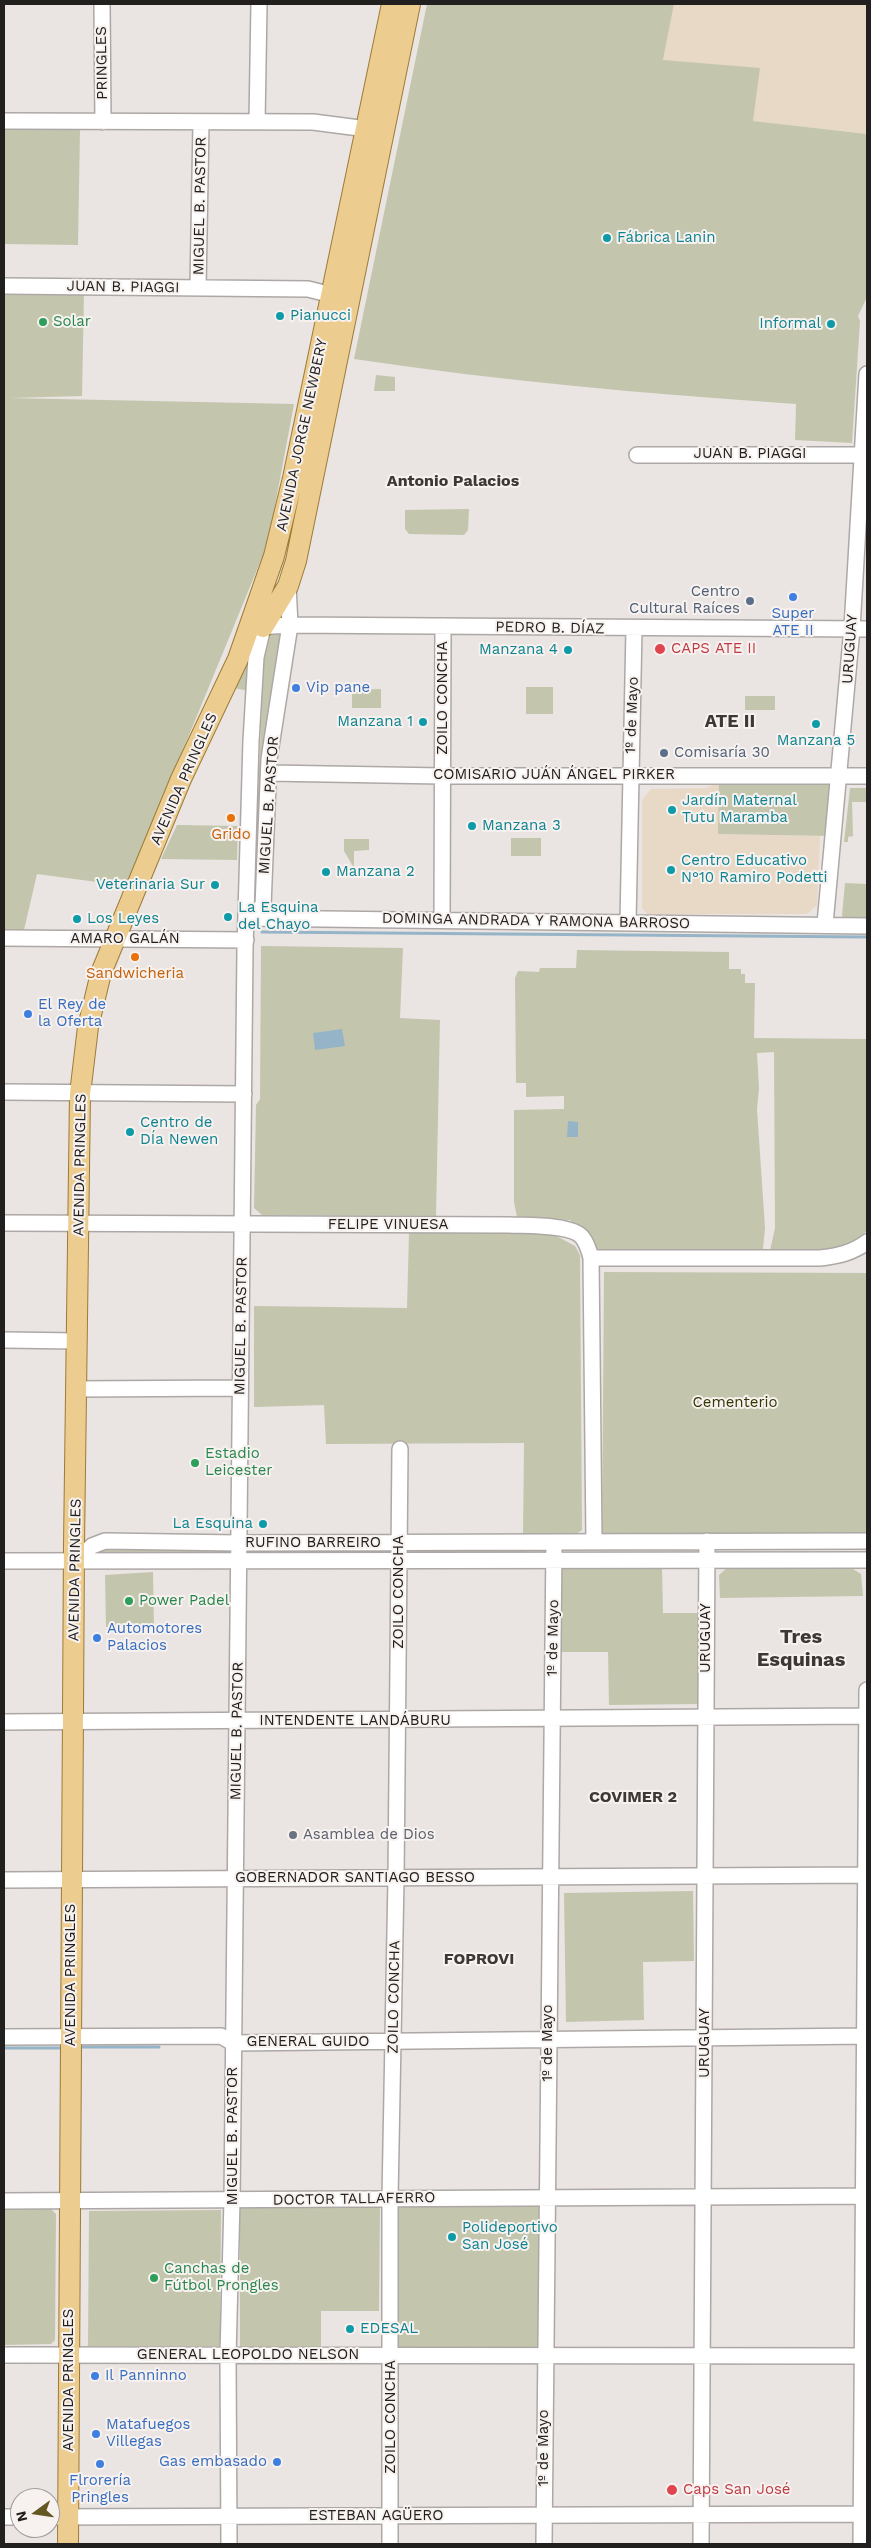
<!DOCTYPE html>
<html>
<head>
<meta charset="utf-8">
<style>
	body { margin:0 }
	#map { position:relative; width:871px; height:2548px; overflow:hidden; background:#eae4e2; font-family:"Work Sans",sans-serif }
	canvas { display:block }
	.frame { position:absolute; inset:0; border:5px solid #22201f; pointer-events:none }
	.north { position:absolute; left:10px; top:2488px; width:50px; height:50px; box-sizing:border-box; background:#f7f2ef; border:1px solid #a29e9c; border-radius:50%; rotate:256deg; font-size:14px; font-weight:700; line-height:20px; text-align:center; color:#22201f }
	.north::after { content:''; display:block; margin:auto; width:18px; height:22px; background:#655724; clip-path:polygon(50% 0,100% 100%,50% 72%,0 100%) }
</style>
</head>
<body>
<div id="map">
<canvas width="871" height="2548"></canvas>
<div class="frame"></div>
<div class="north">N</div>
</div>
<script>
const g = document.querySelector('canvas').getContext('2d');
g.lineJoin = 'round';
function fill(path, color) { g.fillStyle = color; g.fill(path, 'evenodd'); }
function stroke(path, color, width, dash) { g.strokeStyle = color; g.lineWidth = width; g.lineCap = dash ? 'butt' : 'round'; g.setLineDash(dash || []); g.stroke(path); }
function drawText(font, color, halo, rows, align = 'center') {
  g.font = font + ' "Work Sans",sans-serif'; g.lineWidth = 4; g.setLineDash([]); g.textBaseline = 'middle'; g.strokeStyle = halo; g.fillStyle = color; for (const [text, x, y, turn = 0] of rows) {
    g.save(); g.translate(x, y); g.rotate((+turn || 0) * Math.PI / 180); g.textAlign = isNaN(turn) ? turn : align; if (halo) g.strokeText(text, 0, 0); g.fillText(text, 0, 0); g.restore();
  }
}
fill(new Path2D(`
	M674,4H867V134L752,121L663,60Z
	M719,782V834L820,836L817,905L807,914H647L642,908V800L651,789L706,788Z`), '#e8d9c7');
fill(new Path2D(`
	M427,4H674L663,60L760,68L753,121L867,134V297L858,316L860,321L852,443L795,440L796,404C648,394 501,381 354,359Z
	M4,129L80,130L78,245L4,244Z
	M4,291L84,292L82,396L10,398L294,404L268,543L127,886L37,874L24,930L4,929Z
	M376,375L395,377V391H374Z
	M469,509L468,530L464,535L409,534L405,529V510Z
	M271,632L283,633L260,896L254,903L264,646Z
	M253,641L249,691L233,688Z
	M526,687H553V714H526Z
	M381,689V708H352V690Z
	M745,696H775V710H745Z
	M719,782L828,783L832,787L828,836L718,834Z
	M850,788H867V802H852L853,836L848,837V842H844Z
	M177,825L238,826L237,860L161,859Z
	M511,838H541V856H511Z
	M344,839H369V850L354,851V868L344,851Z
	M845,883L867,884V921H846L842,916Z
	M261,946L403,948L400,1018L440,1020L436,1216L262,1215L254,1208L256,1105L260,1099Z
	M577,950L729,952V969H741V974H745V983H755L754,1038L867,1039V1231C840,1256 804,1253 769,1255L775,1228L774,1052L757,1053L759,1088L757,1109L765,1228L763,1249L757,1255L614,1257L596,1250L579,1227L570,1220H521L517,1217L514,1202V1110L564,1109V1096L526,1097V1083H516L515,978L518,971L539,972L540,968H576Z
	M409,1233H551L575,1246L580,1255L582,1530L576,1534H523L524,1443L326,1444L324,1405L254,1407V1306L407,1308Z
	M604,1272L867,1273V1534L602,1533Z
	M375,1547V1554L266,1555V1548Z
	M526,1547V1554L417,1555V1548Z
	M207,1548L208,1555L99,1556V1549Z
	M662,1568L663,1613H701L702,1704L609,1705L608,1652H558L557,1569Z
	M727,1568L853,1569L861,1574L863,1596L720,1598L719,1575Z
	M153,1572L154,1627H106L105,1575Z
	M693,1891L694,1961L643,1962L644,2020L566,2022L564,1893Z
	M540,2203L538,2349L396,2348L397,2205Z
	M240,2206H380L379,2311H321V2347H240Z
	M4,2209H51L56,2214L55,2340L51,2344L4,2345Z
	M221,2210L220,2346H88L89,2211Z`), '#c3c6ad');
fill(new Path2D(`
	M342,1029L345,1046L315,1050L313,1033Z
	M568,1121L578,1122V1137H567Z`), '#96b4c7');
stroke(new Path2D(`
	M262,932L867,937
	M80,2047H159
	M4,2048H61`), '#96b4c7', 3);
const minor = new Path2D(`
	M102,4L103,122
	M4,121L313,122L367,129
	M257,122L259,4
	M4,286L308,289L332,295
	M198,288L201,123
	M637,455H863
	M256,627L290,625L867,629
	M269,773L442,776H867
	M246,918L867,926
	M246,918L263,906L269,759L290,625L288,586
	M442,920L443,626
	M628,922L634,629
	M825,924L852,628L867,374
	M4,938L246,940
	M4,1092L244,1094
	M4,1223L509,1225C526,1226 571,1224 582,1237C587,1243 589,1250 591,1258L594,1542
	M591,1258H820C838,1256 852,1253 867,1242
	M4,1340L77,1341
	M77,1389L240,1388
	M4,1561L867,1560
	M75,1561L92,1546L105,1541L238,1543L867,1541
	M4,1722L867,1716
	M4,1880L867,1875
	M4,2037L221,2036L233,2043L867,2036
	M4,2201L867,2196
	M4,2355L867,2356
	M4,2517H20
	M50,2517L867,2514
	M229,2544L228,2356L232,2200L245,948L251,741L256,657L263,627
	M390,2544V2199L396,1878L400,1449
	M544,2544L554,1542
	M701,2544L707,1541
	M861,2544L867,1690`);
const major = new Path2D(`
	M263,627L288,586L296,561L410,4
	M68,2544L74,1545L80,1094L88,1027L101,973L181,779L238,659L274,556L293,478L392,4`);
stroke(minor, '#ada8a6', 18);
stroke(major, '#9d7b37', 22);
stroke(minor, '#fff', 15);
stroke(major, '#eccd8f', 20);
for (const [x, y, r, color] of [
	[607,238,5,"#0f9aa8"],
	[280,316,5,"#0f9aa8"],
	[43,322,5,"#2e9e5b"],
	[831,324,5,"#0f9aa8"],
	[793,597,5,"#3f7fe0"],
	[750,601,5,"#5c6f8a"],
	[660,649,6,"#e0444e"],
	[568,650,5,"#0f9aa8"],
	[296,688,5,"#3f7fe0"],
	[423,722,5,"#0f9aa8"],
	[816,724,5,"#0f9aa8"],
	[664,753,5,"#5c6f8a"],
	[672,810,5,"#0f9aa8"],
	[231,818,5,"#e8710a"],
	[472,826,5,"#0f9aa8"],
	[671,870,5,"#0f9aa8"],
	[326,872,5,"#0f9aa8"],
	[215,885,5,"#0f9aa8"],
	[228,917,5,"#0f9aa8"],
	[77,919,5,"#0f9aa8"],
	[135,957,5,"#e8710a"],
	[28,1014,5,"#3f7fe0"],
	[130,1132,5,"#0f9aa8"],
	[195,1463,5,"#2e9e5b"],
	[263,1524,5,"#0f9aa8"],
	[129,1601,5,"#2e9e5b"],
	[97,1638,5,"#3f7fe0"],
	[293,1835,5,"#6b7280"],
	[452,2237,5,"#0f9aa8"],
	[154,2278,5,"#2e9e5b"],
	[350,2329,5,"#0f9aa8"],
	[95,2376,5,"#3f7fe0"],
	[96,2434,5,"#3f7fe0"],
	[277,2462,5,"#3f7fe0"],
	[100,2464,5,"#3f7fe0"],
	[672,2490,6,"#e0444e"]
]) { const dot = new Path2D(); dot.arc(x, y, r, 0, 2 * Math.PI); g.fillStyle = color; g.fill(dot); stroke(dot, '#f7f2ef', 2); }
drawText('15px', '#22201f', '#f7f2ef', [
	["PRINGLES",102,63,-91],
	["MIGUEL B. PASTOR",200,206,-89],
	["JUAN B. PIAGGI",123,287,1],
	["AVENIDA JORGE NEWBERY",302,435,-78],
	["JUAN B. PIAGGI",750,454],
	["PEDRO B. DÍAZ",550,628,1],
	["URUGUAY",850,649,-86],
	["ZOILO CONCHA",443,698,-90],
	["1º de Mayo",632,715,-88],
	["COMISARIO JUÁN ÁNGEL PIRKER",554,775],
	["AVENIDA PRINGLES",184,779,-66],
	["MIGUEL B. PASTOR",269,805,-86],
	["DOMINGA ANDRADA Y RAMONA BARROSO",536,921,1],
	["AMARO GALÁN",125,939],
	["AVENIDA PRINGLES",80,1165,-89],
	["FELIPE VINUESA",388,1225],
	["MIGUEL B. PASTOR",241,1326,-89],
	["RUFINO BARREIRO",313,1543],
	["AVENIDA PRINGLES",75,1570,-89],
	["ZOILO CONCHA",399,1592,-90],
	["1º de Mayo",553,1638,-89],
	["URUGUAY",706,1638,-90],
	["INTENDENTE LANDÁBURU",355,1721],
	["MIGUEL B. PASTOR",237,1731,-89],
	["GOBERNADOR SANTIAGO BESSO",355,1878],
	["AVENIDA PRINGLES",71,1975,-90],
	["ZOILO CONCHA",394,1997,-89],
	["GENERAL GUIDO",308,2042],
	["1º de Mayo",548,2043,-90],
	["URUGUAY",705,2043,-90],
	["MIGUEL B. PASTOR",233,2136,-90],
	["DOCTOR TALLAFERRO",354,2199,-1],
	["GENERAL LEOPOLDO NELSON",248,2355],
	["AVENIDA PRINGLES",69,2380,-90],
	["ZOILO CONCHA",391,2417,-90],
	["1º de Mayo",544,2448,-90],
	["ESTEBAN AGÜERO",376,2516]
]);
drawText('15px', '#0d838f', '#f7f2ef', [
	["Fábrica Lanin",617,238],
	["Pianucci",290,316],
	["Informal",821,324,"right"],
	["Manzana 4",558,650,"right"],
	["Manzana 1",413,722,"right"],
	["Manzana 5",816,741,"center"],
	["Jardín Maternal",682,801],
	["Tutu Maramba",682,818],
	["Manzana 3",482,826],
	["Centro Educativo",681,861],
	["N°10 Ramiro Podetti",681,878],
	["Manzana 2",336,872],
	["Veterinaria Sur",205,885,"right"],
	["La Esquina",238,908],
	["del Chayo",238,925],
	["Los Leyes",87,919],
	["Centro de",140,1123],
	["DÍa Newen",140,1140],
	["La Esquina",253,1524,"right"],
	["Polideportivo",462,2228],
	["San José",462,2245],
	["EDESAL",360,2329]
], 'left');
drawText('15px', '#27864d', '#f7f2ef', [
	["Solar",53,322],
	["Estadio",205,1454],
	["Leicester",205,1471],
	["Power Padel",139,1601],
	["Canchas de",164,2269],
	["Fútbol Prongles",164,2286]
], 'left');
drawText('15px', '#4e5e75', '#f7f2ef', [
	["Centro",740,592],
	["Cultural Raíces",740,609],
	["Comisaría 30",674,753,"left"]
], 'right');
drawText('15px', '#366cbe', '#f7f2ef', [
	["Super",793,614,"center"],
	["ATE II",793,631,"center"],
	["Vip pane",306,688],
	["El Rey de",38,1005],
	["la Oferta",38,1022],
	["Automotores",107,1629],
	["Palacios",107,1646],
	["Il Panninno",105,2376],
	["Matafuegos",106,2425],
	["Villegas",106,2442],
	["Gas embasado",267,2462,"right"],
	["Flrorería",100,2481,"center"],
	["Pringles",100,2498,"center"]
], 'left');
drawText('15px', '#be3a42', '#f7f2ef', [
	["CAPS ATE II",671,649],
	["Caps San José",683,2490]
], 'left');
drawText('15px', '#c56008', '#f7f2ef', [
	["Grido",231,835],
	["Sandwicheria",135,974]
]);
drawText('15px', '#343700', '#f7f2ef', [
	["Cementerio",735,1403]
]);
drawText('15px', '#5b616d', '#f7f2ef', [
	["Asamblea de Dios",303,1835]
], 'left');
drawText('bold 16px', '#3c3836', '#f7f2ef', [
	["Antonio Palacios",453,481],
	["COVIMER 2",633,1797],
	["FOPROVI",479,1959]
]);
drawText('bold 18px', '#3c3836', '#f7f2ef', [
	["ATE II",730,722]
]);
drawText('bold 20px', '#3c3836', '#f7f2ef', [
	["Tres",801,1637],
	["Esquinas",801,1660]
]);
</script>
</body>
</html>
